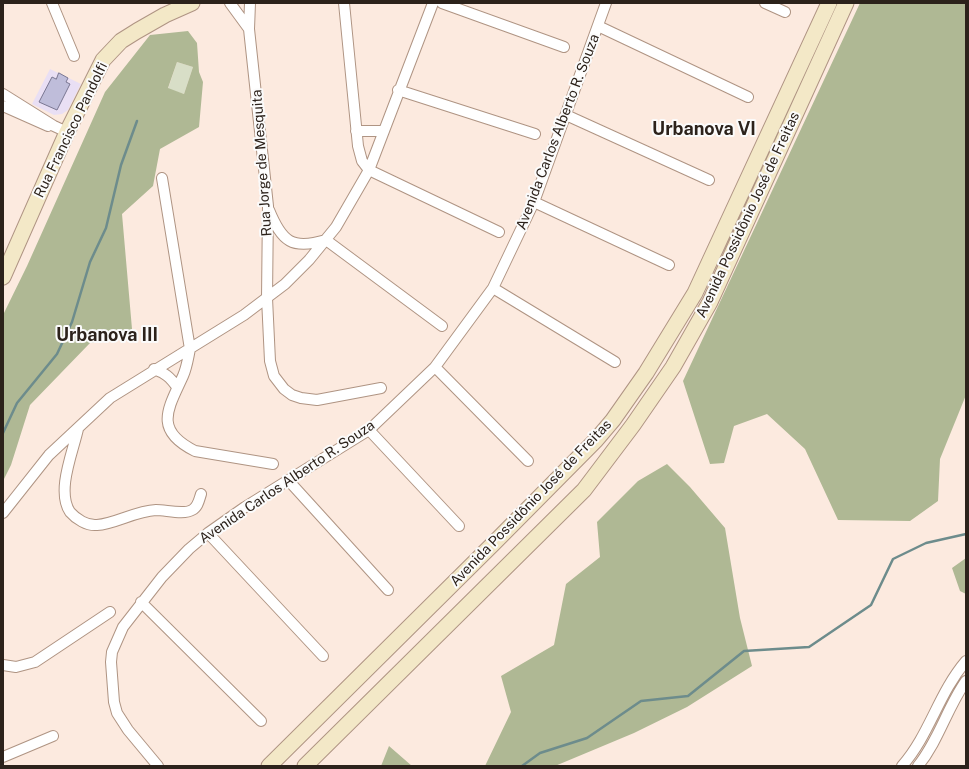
<!DOCTYPE html>
<html>
<head>
<meta charset="utf-8">
<style>
	body { margin:0 }
	#map { position:relative; width:969px; height:769px; overflow:hidden; background:#fceadf; font-family:"Public Sans",sans-serif }
	canvas { display:block }
	.frame { position:absolute; inset:0; border:4px solid #2c221b; pointer-events:none }
</style>
</head>
<body>
<div id="map">
<canvas width="969" height="769"></canvas>
<div class="frame"></div>
</div>
<script>
const g = document.querySelector('canvas').getContext('2d');
g.lineJoin = 'round';
function fill(path, color) { g.fillStyle = color; g.fill(path, 'evenodd'); }
function stroke(path, color, width, dash) { g.strokeStyle = color; g.lineWidth = width; g.lineCap = dash ? 'butt' : 'round'; g.setLineDash(dash || []); g.stroke(path); }
function drawText(font, color, halo, rows, align = 'center') {
  g.font = font + ' "Public Sans",sans-serif'; g.lineWidth = 4; g.setLineDash([]); g.textBaseline = 'middle'; g.strokeStyle = halo; g.fillStyle = color; for (const [text, x, y, turn = 0] of rows) {
    g.save(); g.translate(x, y); g.rotate((+turn || 0) * Math.PI / 180); g.textAlign = isNaN(turn) ? turn : align; if (halo) g.strokeText(text, 0, 0); g.fillText(text, 0, 0); g.restore();
  }
}
fill(new Path2D(`
	M50,69L81,84L68,110L62,114L54,115L32,104Z`), '#e9dff4');
fill(new Path2D(`
	M177,62L193,67L184,94L168,89Z`), '#d8dec7');
fill(new Path2D(`
	M860,3H966V395L940,459L938,501L910,521L838,520L805,449L767,414L734,426L724,463L710,464L683,381Z
	M188,31L197,43L199,72L203,82L199,127L160,149L153,186L122,214L132,329L117,340L90,343L30,405L11,465L3,481V315L27,266L105,92L150,35ZM177,62L193,67L184,94L168,88Z
	M667,464L690,487L725,528L740,618L752,666L687,707L634,733L555,766H485L511,712L501,676L554,645L566,584L600,557L597,522L638,481Z
	M966,558V594L960,591L952,568Z
	M389,746L412,766H381Z`), '#afb894');
stroke(new Path2D(`
	M3,433L17,403L57,354L72,322L90,262L106,228L121,165L137,121
	M522,766L540,753L587,738L641,701L688,696L744,651L809,647L871,605L893,559L926,543L966,534`), '#6d8c8c', 2.5);
const building = new Path2D(`
	M59,73L68,78L66,82L70,84L57,110L39,102L52,77L56,79Z`);
fill(building, '#bfbdda');
stroke(building, '#7a7792', 1);
const street = new Path2D(`
	M52,3L74,56
	M230,3L249,29
	M250,3L249,29L268,206L267,298L270,361L274,376L284,389L292,395L301,398L317,400L381,388
	M344,3L358,146L362,161L369,170L499,232
	M442,3L564,47
	M765,3L785,12
	M598,26L748,97
	M398,90L535,134
	M3,94L54,126L67,132
	M3,106L48,126
	M566,115L709,180
	M356,131H384
	M162,178L190,349C188,358 187,367 183,376C168,409 153,430 195,451L273,464
	M534,202L669,265
	M269,210C282,242 292,250 326,240L442,326
	M493,288L615,362
	M435,367L528,461
	M154,369C165,373 170,377 177,387
	M78,429C73,452 56,491 70,512C76,519 87,526 97,525C115,524 135,511 156,510C166,510 184,515 192,510C198,507 199,500 201,494
	M369,430L459,526
	M288,480L388,590
	M3,513L49,455L110,398L244,315L285,284L309,260L336,227L369,170L433,3
	M208,533L323,656
	M141,602L261,721
	M3,665L16,667L35,662L110,612
	M3,757L53,736
	M158,766L128,730L117,713L114,702L111,662L112,652L123,627L162,577L189,549L208,533L245,507L369,430L435,367L493,288L534,202L606,3
	M902,766C930,734 938,694 966,661
	M918,766C939,740 947,708 966,681`);
const secondary = new Path2D(`
	M3,277L67,132L103,60L121,41L137,31L165,15L192,3
	M269,766L494,543L596,440L613,420L646,373L695,293L829,3
	M305,766L584,490L633,425L673,367L710,302L846,3`);
stroke(street, '#af9483', 12);
stroke(secondary, '#af9483', 17);
stroke(street, '#fff', 10);
stroke(secondary, '#f3e8c7', 15);
drawText('14px', '#2c221b', '#fbfbfb', [
	["Rua Francisco Pandolfi",71,130,-64],
	["Avenida Carlos Alberto R. Souza",558,132,-69],
	["Rua Jorge de Mesquita",262,163,-94],
	["Avenida Possidônio José de Freitas",748,215,-65],
	["Avenida Carlos Alberto R. Souza",287,482,-34],
	["Avenida Possidônio José de Freitas",531,503,-46]
]);
drawText('bold 18px', '#2c221b', '#fbfbfb', [
	["Urbanova VI",704,129],
	["Urbanova III",107,335]
]);
</script>
</body>
</html>
